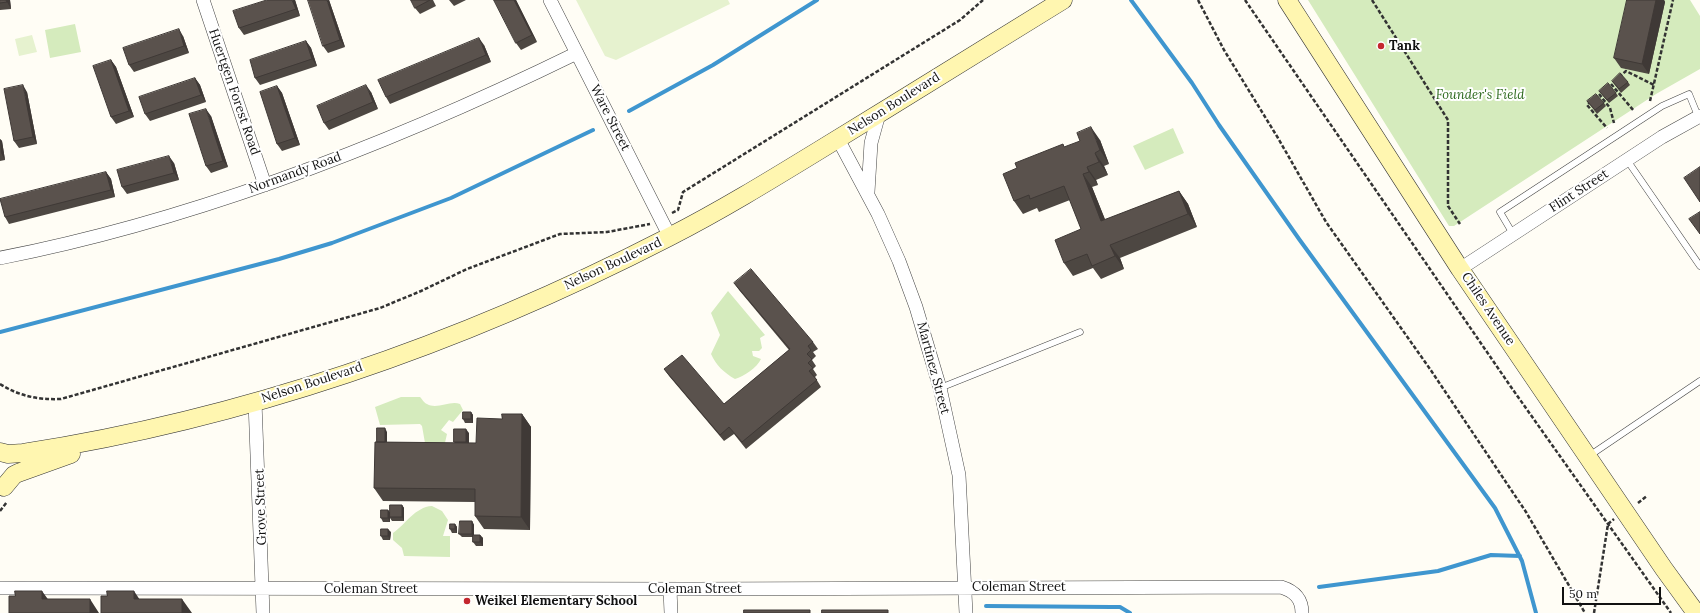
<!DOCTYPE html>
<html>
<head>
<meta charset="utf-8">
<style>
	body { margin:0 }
	#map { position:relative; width:1700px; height:613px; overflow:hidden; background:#fffdf5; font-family:Lora,serif }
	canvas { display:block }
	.scale { position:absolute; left:1562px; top:587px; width:99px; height:18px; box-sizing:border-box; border:2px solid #111; border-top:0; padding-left:5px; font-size:12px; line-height:14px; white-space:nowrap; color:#111; -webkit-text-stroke:3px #fff; paint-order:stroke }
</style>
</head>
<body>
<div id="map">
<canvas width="1700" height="613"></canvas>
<div class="scale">50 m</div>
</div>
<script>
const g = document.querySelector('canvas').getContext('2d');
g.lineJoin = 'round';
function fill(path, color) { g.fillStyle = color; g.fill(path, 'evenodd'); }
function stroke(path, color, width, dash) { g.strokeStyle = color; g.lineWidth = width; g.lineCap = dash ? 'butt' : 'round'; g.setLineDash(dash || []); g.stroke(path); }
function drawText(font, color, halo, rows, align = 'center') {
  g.font = font + ' Lora,serif'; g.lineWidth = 4; g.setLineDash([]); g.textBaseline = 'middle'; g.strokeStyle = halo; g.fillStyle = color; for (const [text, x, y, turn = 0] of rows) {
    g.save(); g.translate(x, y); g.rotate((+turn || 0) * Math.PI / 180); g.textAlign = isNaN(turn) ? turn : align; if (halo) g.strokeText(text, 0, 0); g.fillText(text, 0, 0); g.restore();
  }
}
fill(new Path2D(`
	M1308,0H1690L1700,16V69L1656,94L1454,226H1449Z
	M75,24L81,52L50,58L45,30Z
	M1173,128L1184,153L1145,170L1133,146Z
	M728,291L765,335L760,338L762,348L759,351H752L753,356L761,359C757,368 744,376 735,379C724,373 716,365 711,354L720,335L711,313Z
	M401,397H420C422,399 424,403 427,404C437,410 450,400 460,404L463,410L453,422L449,420L441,430L447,434L444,447L425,443L422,426L420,424L380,425L375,407Z
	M432,506L442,511L448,520L443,536H450V557L404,556L402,548L393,540V533C406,524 415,507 432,506Z`), '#d5ebbd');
fill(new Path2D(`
	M576,0H728L730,4L616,60L605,56Z
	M32,35L37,52L19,56L15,39Z`), '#e6f2cf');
stroke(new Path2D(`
	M1131,0L1192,83L1219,125L1299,239L1495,508L1522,561L1536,613
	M629,111L713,65L817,0
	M0,332L279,259L332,243L451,198L593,130
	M1319,587L1438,571L1491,555L1520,556
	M986,606L1111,607H1120L1130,613`), '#3f96cf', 4);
const lane = new Path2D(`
	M1627,160L1700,266
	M1513,234L1500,212L1662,106L1689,94L1698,116
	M940,388L1080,332
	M1589,456L1700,381`);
const street = new Path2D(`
	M203,0L265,185
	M550,0L670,237
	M838,139L878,214L899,261L916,307L940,388L959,475L966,613
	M868,192L871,143L879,114
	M0,258C200,219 395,142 577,53
	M1460,269L1662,137L1700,116
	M255,402L263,613
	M0,588L694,589L1281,587C1294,591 1302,598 1302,613
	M670,589L671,613`);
const secondary = new Path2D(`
	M1287,0L1460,269L1664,569L1696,613
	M0,452L8,454L23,453C248,418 467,341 669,237C720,211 769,181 818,151C900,101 982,50 1063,0
	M4,487L14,475L18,473L71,454`);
stroke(lane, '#444', 7);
stroke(street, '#444', 14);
stroke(secondary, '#333', 19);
stroke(new Path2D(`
	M1198,0L1224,50L1278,138L1326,222L1430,369L1526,512L1585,613
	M1245,0L1511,387L1671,613
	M1372,0L1448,120V206L1460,224
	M1619,77L1626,71L1654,85
	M1611,84L1634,111
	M1599,94L1610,108L1614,123
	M1591,101L1587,105L1607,128
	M1650,101L1673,0
	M672,213L678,210L683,192L960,20L983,0
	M0,384C19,396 38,400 61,399L380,308L421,291L467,269L560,234L607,232L650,224
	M1638,503L1647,496
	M0,511L7,502
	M1594,613L1608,524L1614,519`), '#333', 2.5, [4, 2]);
stroke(lane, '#fff', 6);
stroke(street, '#fff', 13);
stroke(secondary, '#fff6b0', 18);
fill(new Path2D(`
	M0,0H10L11,9L0,10Z
	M295,0L300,16L244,35L239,28Z
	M329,0L345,47L328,53L323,46Z
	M411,0H433L436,6L420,14L415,8Z
	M449,0H466L454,6Z
	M494,0H516L537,42L521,50L516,43Z
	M1627,0H1664L1665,2L1649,74L1621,68L1614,58Z
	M183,36L189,53L134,72L129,65Z
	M306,41L311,48L317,66L260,85L255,78Z
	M484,45L491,62L390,104L386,97Z
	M111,60L116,67L134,117L116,124L111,117Z
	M195,78L200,85L206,102L150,121L145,114Z
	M1612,81L1628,82L1630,85L1621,93Z
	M277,86L282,93L300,145L282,151L277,144Z
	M1599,91L1616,93L1618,96L1609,103Z
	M27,92L37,144L19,148L14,141Z
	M371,92L378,109L329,130L324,123Z
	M1587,101L1604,103L1606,106L1597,114Z
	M211,116L228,167L211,173L206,166Z
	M0,139L2,141L5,160L0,161Z
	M1100,140L1109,164L1104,166L1108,175L1096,180L1098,185L1092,187L1105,220L1179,191L1188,204L1197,227L1120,258L1124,269L1101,279L1093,268L1073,276L1064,263L1081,229L1070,200L1039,212L1037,208L1023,214L1014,201L1017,168L1065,147Z
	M174,163L179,180L127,194L122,187Z
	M106,172L111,179L115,197L9,224L5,217Z
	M734,283L813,342L818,349L813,352L816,356L812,360L816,366L813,369L817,375L815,377L821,387L746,449L734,434L724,441L669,376L664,369L724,404L789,350L739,290Z
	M471,412L473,415V423H465L463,419Z
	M522,414L531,427L530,530L484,529L475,516V502L383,501L374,488L377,442L387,432V442L455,443L454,442L469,433V443H476L502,419Z
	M402,505L404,508V521H392L390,518V522H383L381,518L388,510L390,513Z
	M472,521L474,525V535H480L483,538V546H476L473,542V537H462L459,534Z
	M455,524L457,527V533H452L450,529Z
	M391,532L390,540H383L381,536Z`), '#4d4742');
fill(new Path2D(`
	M6,0H10L11,9L7,2Z
	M292,0H295L300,16L296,9Z
	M327,0H329L345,47L340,40Z
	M514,0H516L537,42L532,35Z
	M1656,0H1664L1665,2L1649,74L1642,64Z
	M179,29L183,36L189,53L184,46Z
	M479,38L484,45L491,62L486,55Z
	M306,41L311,48L317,66L312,59Z
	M111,60L116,67L134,117L129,111Z
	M195,78L200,85L206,102L201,95Z
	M23,85L27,92L37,144L33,137Z
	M366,85L371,92L378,109L373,102Z
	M277,86L282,93L300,145L295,138Z
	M206,109L211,116L228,167L223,161Z
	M1091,127L1100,140L1109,164L1100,150Z
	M0,139L2,141L5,160L1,153Z
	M1095,153L1104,166L1108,175L1099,162Z
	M169,156L174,163L179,180L174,173Z
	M1087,167L1096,180L1098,185L1089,172Z
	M106,172L111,179L115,197L111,190Z
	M1083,174L1092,187L1111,234L1101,221Z
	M1179,191L1188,204L1197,227L1188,214Z
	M1110,245L1120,258L1124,269L1115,256Z
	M471,412L473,415V423L471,419Z
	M522,414L531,427L530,530L521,517Z
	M385,428L387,432V446L385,443Z
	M466,429L469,433V445L466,442Z
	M402,505L404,508V521L402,517Z
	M388,510L391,514L390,517V522L388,518Z
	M472,521L474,525V537L472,534Z
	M455,524L457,527V533L455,529Z
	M388,529L391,532L390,540L388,536Z
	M480,535L483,538V546L480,542Z
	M42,591L55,609L42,599Z
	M134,591L146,609L134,599Z
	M90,599L99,613H90Z
	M182,599L192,613H182Z`), '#3f3936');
const building = new Path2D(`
	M0,0H6L7,2L0,3Z
	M267,0H292L296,9L239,28L233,11Z
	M308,0H327L340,40L323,46Z
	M411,0H430L415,8Z
	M494,0H514L532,35L516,43Z
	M1627,0H1656L1642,64L1614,58Z
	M179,29L184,46L129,65L123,48Z
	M479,38L486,55L386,97L378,80Z
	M306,41L312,59L255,78L250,60Z
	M111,60L129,111L111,117L93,66Z
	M1620,73L1628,82L1619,89L1612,81Z
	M195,78L201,95L145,114L139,97Z
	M1608,83L1616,93L1607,100L1599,91Z
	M23,85L33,137L14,141L4,89Z
	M366,85L373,102L324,123L317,106Z
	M277,86L295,138L277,144L260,92Z
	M1596,94L1604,103L1595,110L1587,101Z
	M206,109L223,161L206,166L189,114Z
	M1091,127L1100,150L1095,153L1099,162L1087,167L1089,172L1083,174L1101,221L1179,191L1188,214L1110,245L1115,256L1092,266L1087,254L1064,263L1055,240L1081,229L1064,186L1030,199L1029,195L1014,201L1003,174L1017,168L1015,163L1063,144L1064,147L1080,141L1077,133Z
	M169,156L174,173L122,187L117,170Z
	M1700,167V202L1684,178Z
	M106,172L111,190L5,217L0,199Z
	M1700,212V234L1689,219Z
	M751,269L813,342L808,346L811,350L807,354L812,359L808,363L813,368L809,371L817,380L742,442L729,427L720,435L664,369L682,355L724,404L790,349L734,283Z
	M463,412H471V419H463Z
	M502,414H522L521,517L475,516V489L374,488L375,442L476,443L477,418L502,419Z
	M377,428H385V442H377Z
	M454,429H466V442H454Z
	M390,505H402V517H390Z
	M381,510H388V518H381Z
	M460,521H472V534H459Z
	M450,524H455V529H450Z
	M381,529H388V536H381Z
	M473,535H480V542H473Z
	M15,591H42V599H90V613H9V596H15Z
	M107,591H134V599H182V613H101V596H107Z
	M744,610H810V613H744Z
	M822,610H888V613H822Z`);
fill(building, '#5a524d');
stroke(building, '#3f3936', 1);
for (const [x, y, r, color] of [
	[1381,46,4,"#c4262e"],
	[467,601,4,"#c4262e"]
]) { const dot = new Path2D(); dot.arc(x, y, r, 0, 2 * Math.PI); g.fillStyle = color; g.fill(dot); stroke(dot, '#fff', 1.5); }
drawText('bold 13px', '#111', '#fff', [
	["Tank",1389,46],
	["Weikel Elementary School",475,601]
], 'left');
drawText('13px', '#111', '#fff', [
	["Huertgen Forest Road",234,92,71],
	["Nelson Boulevard",894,104,-32],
	["Ware Street",610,118,63],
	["Normandy Road",295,173,-20],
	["Flint Street",1579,191,-33],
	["Nelson Boulevard",613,264,-25],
	["Chiles Avenue",1488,309,56],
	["Martinez Street",933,368,75],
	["Nelson Boulevard",312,383,-18],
	["Grove Street",261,507,-92],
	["Coleman Street",1019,587],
	["Coleman Street",371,589],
	["Coleman Street",695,589]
]);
drawText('italic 13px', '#2f6b1f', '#fff', [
	["Founder's Field",1480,95]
]);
</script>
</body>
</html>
